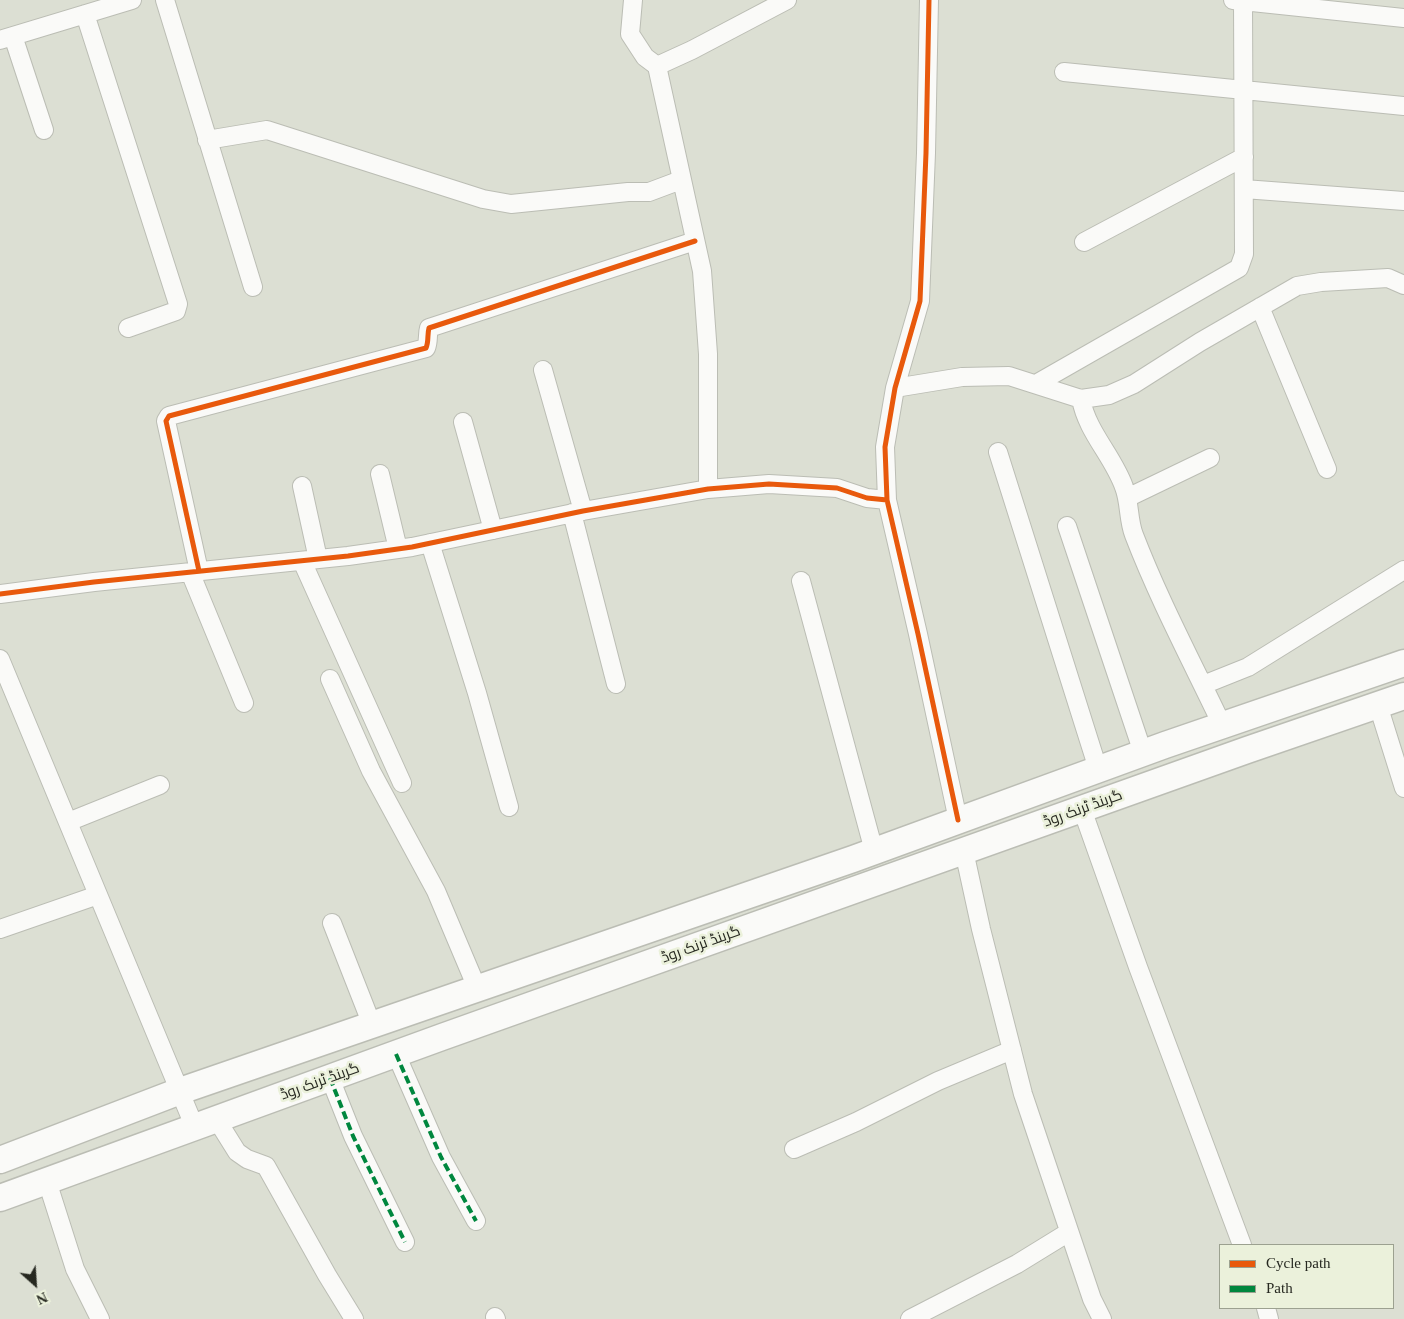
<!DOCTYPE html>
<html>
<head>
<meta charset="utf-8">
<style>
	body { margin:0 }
	#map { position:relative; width:1404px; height:1319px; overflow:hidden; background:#dcdfd3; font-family:"Times New Roman",serif }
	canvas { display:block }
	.legend { position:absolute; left:1219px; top:1244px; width:175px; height:65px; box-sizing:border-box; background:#ebf1db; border:1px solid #9ca190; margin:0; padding:6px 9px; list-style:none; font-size:15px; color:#262820 }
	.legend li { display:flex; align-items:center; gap:10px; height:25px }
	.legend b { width:25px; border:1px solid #9ca190 }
	.north { position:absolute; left:10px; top:1259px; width:50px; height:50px; -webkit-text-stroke:4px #ebf1db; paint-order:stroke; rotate:154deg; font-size:14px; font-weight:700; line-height:20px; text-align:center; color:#262820 }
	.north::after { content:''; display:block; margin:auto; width:18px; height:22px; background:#262820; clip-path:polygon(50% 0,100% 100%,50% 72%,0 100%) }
</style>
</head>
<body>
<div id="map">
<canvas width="1404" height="1319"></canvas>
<ul class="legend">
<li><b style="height:6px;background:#e8590c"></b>Cycle path</li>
<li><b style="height:6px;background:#00873e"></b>Path</li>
</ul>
<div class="north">N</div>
</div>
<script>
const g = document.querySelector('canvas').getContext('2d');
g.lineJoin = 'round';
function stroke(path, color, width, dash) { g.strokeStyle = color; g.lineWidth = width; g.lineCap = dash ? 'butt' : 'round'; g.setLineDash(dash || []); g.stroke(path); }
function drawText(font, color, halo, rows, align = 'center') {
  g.font = font + ' "Times New Roman",Cairo,serif'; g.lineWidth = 5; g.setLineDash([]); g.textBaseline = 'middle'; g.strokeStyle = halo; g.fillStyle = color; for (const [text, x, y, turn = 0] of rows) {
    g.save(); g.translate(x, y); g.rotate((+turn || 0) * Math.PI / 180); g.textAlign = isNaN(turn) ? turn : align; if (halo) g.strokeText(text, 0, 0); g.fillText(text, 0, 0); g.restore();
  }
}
const minor = new Path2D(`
	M165,0L253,287
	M633,0L630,34L645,57L657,66L692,50L787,0
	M929,0L926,153L920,301L895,388L885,447L887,500L918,634L958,820
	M1233,0L1404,18
	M85,14L178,304L176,311L128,328
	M13,36L44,130
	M0,40L132,0
	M657,66L702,271L708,354V489
	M1064,72L1404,106
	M207,140L267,130L483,199L511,204L628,192H649L681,180
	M1244,189L1404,201
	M1084,242L1244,157
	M1260,307L1327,469
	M543,370L583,511
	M1036,384L1239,268L1244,254L1243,0
	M895,388L962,377L1009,376L1081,399L1109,395L1134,384L1200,342L1297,286L1321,282L1388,278L1404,285
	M1081,399C1087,432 1113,456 1124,487C1130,502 1128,520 1134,535C1159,600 1192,662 1222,725
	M463,422L493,530
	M998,452L1098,769
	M380,474L398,549
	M302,486L318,559
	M1127,498L1210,458
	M572,513L616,684
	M1067,526L1143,753
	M430,543L477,693L509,807
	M302,561L402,783
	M199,571L166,421L169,416L426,348C429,341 427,335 429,328L695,241
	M190,572L244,703
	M801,581L874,851
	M0,594L94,582L348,556L412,547L583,511L708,489L769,484L837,488L867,498L887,500
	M0,659L195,1128
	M330,679L371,771L436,891L477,988
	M1203,685L1248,667L1404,570
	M1378,705L1404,788
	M1082,809L1138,967L1242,1245
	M68,822L160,785
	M964,851L981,929L1023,1094L1092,1299L1102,1319
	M332,923L372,1025
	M0,929L98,895
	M396,1054L441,1157L476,1221
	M330,1078L353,1136L405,1242
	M217,1120L237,1152L247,1159L266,1166L327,1275L354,1319
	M794,1149L856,1122L938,1081L1012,1050
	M47,1181L75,1269L100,1319
	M1266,1308L1269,1319
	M495,1317L496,1319
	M910,1319L1017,1264L1069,1232`);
const highway = new Path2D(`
	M0,1160L180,1091L853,859L1165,745L1404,663
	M0,1198L442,1037L1247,750L1404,696`);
stroke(minor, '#bbbdb4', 20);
stroke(highway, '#bbbdb4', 29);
stroke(minor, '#fafaf8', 18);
stroke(highway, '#fafaf8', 26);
stroke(new Path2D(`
	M396,1054L441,1157L476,1221
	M330,1078L353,1136L405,1242`), '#00873e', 4, [8, 4]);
stroke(new Path2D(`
	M929,0L926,153L920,301L895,388L885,447L887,500L918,634L958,820
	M199,571L166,421L169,416L426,348C429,341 427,335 429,328L695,241
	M0,594L94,582L348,556L412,547L583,511L708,489L769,484L837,488L867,498L887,500`), '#e8590c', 5);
drawText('15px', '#262820', '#ebf1db', [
	["گرینڈ ٹرنک روڈ",1083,809,-20],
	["گرینڈ ٹرنک روڈ",701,945,-20],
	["گرینڈ ٹرنک روڈ",320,1082,-20]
]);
</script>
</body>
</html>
